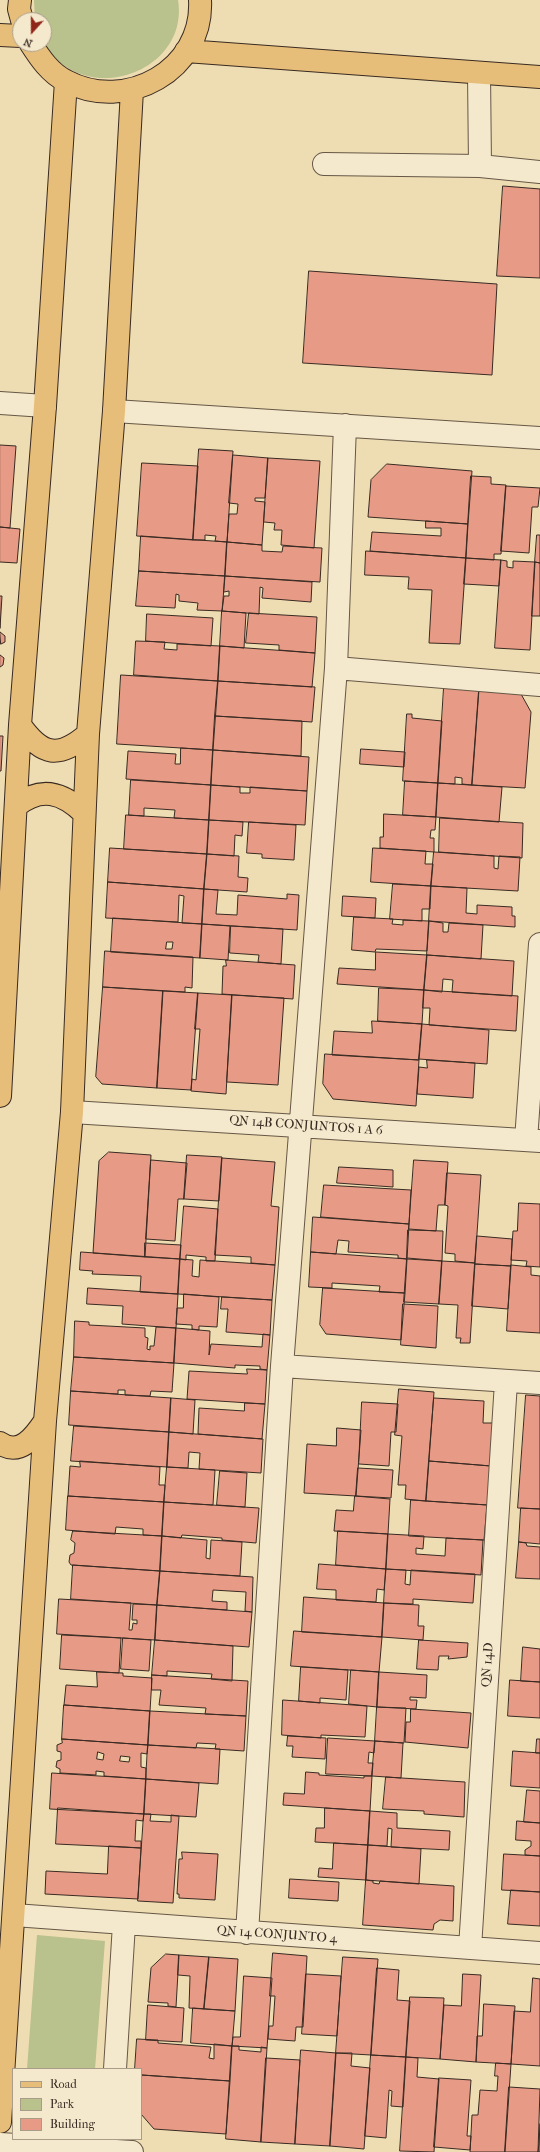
<!DOCTYPE html>
<html>
<head>
<meta charset="utf-8">
<style>
	body { margin:0 }
	#map { position:relative; width:540px; height:2152px; overflow:hidden; background:#eeddb2; font-family:"IM FELL French Canon",serif }
	canvas { display:block }
	.legend { position:absolute; left:12px; top:2068px; width:130px; height:72px; box-sizing:border-box; background:#f4e9cd; border:1px solid #a99d89; margin:0; padding:5px 7px; list-style:none; font-size:12px; color:#392a22 }
	.legend li { display:flex; align-items:center; gap:8px; height:20px }
	.legend b { width:20px; border:1px solid #a99d89 }
	.north { position:absolute; left:12px; top:12px; width:40px; height:40px; box-sizing:border-box; background:#f4e9cd; border:1px solid #a99d89; border-radius:50%; rotate:201deg; font-size:11px; font-weight:700; line-height:16px; text-align:center; color:#392a22 }
	.north::after { content:''; display:block; margin:auto; width:14px; height:18px; background:#8f2418; clip-path:polygon(50% 0,100% 100%,50% 72%,0 100%) }
</style>
</head>
<body>
<div id="map">
<canvas width="540" height="2152"></canvas>
<ul class="legend">
<li><b style="height:5px;background:#e7be79"></b>Road</li>
<li><b style="height:11px;background:#b9c18c"></b>Park</li>
<li><b style="height:11px;background:#e79b86"></b>Building</li>
</ul>
<div class="north">N</div>
</div>
<script>
const g = document.querySelector('canvas').getContext('2d');
g.lineJoin = 'round';
function fill(path, color) { g.fillStyle = color; g.fill(path, 'evenodd'); }
function stroke(path, color, width, dash) { g.strokeStyle = color; g.lineWidth = width; g.lineCap = dash ? 'butt' : 'round'; g.setLineDash(dash || []); g.stroke(path); }
function drawText(font, color, halo, rows, align = 'center') {
  g.font = font + ' "IM FELL French Canon",serif'; g.lineWidth = 4; g.setLineDash([]); g.textBaseline = 'middle'; g.strokeStyle = halo; g.fillStyle = color; for (const [text, x, y, turn = 0] of rows) {
    g.save(); g.translate(x, y); g.rotate((+turn || 0) * Math.PI / 180); g.textAlign = isNaN(turn) ? turn : align; if (halo) g.strokeText(text, 0, 0); g.fillText(text, 0, 0); g.restore();
  }
}
fill(new Path2D(`
	M34,0H178C188,60 116,97 68,68C59,62 48,54 45,44C42,38 44,27 44,20H35Z
	M37,1935L105,1941L95,2069H27Z`), '#b9c18c');
const building = new Path2D(`
	M503,186L540,189V278L497,276Z
	M309,271L497,284L492,375L303,363Z
	M0,445L16,446L10,528L0,527Z
	M199,449L233,451L227,542L215,541L216,536L205,535V540H193Z
	M233,455L268,458L265,498H255V501L265,502L262,545L227,542L229,514H237L238,504L229,503Z
	M268,458L320,461L314,548L281,545L282,530H274L275,523L264,522Z
	M142,463L198,466L193,540L137,536Z
	M387,464L472,471L468,524L368,517L371,480Z
	M471,476L491,477V484L506,485L501,554H494V560L466,558Z
	M506,486L540,488L538,507H532L529,553L501,551Z
	M426,521L468,524L466,558L370,551L372,532L441,536V528H426Z
	M0,527L20,529L17,563L0,562Z
	M537,535H540V563L535,562Z
	M141,536L227,542L225,576L139,571Z
	M227,542L262,545V551L282,552L283,546L322,548L320,582L225,576Z
	M366,551L466,558L460,644L429,643L432,590L408,589L409,577L365,575Z
	M466,558L501,560L499,586L464,584Z
	M501,560L507,561V567L513,568V561L535,562L530,650L495,648Z
	M535,562L540,563V616H532Z
	M139,571L225,576L222,611L197,610L198,603L179,601V595L176,594L175,608L136,606Z
	M225,576L312,582L311,602L262,598L263,588L260,587L259,614L222,611L224,596H229V591L224,592Z
	M0,596H2L0,628Z
	M222,611L246,613L244,648L220,646Z
	M249,613L317,617L315,653L279,650V645L246,643Z
	M147,614L213,618L211,646L146,641Z
	M0,632L5,636V642L1,644Z
	M136,641L165,642L164,649L177,650V644L220,646L218,681L134,675Z
	M220,646L315,653L312,687L218,681Z
	M0,655L4,658L3,665L0,667Z
	M121,675L218,681L213,750L117,744Z
	M218,681L315,687L312,722L215,716Z
	M444,687L479,689L472,785L462,784V778L455,777V784L438,783Z
	M479,691L521,694L531,712L525,788L472,785Z
	M407,714H412V718L442,721L438,783L403,781Z
	M215,716L302,721L301,756L213,750Z
	M0,736H3L1,771H0Z
	M181,748L213,750L211,785L126,779L128,751L176,754L175,764H180Z
	M361,749L405,752L404,767L360,764Z
	M213,750L309,757L307,791L211,785Z
	M131,780L211,785L209,820L174,818L175,810L144,808V816L129,815Z
	M405,781L438,783L436,817L403,815Z
	M438,783L502,787L499,822L436,817Z
	M211,785L240,787V793H250V787L307,791L305,825L209,820Z
	M384,814L436,817L435,830H431L430,838H434V852L380,848V837H383Z
	M126,815L209,820L207,854L124,849Z
	M440,818L523,823L522,858L439,852Z
	M209,820L243,822L242,836L235,835L234,856L207,854Z
	M249,822L296,825L294,860L262,858V854L247,853Z
	M110,848L207,854L204,889L108,882Z
	M373,848L426,851L425,864H433L431,886L371,882Z
	M434,852L494,856V868L498,869L499,856L520,857L518,891L431,886Z
	M207,854L239,856L238,877L248,878L247,892L204,889Z
	M108,882L204,889L202,924L182,923L184,896L179,895L178,922L106,918Z
	M393,884L431,886L430,909H422V921L390,919Z
	M431,886L467,888L466,913L477,914V905L512,907V916H515V927L429,921Z
	M204,889L218,890L216,914L237,915L238,895L287,899V894L299,895L297,930L202,924Z
	M343,896L376,898L375,918L342,916Z
	M354,917L393,919L392,924L403,925V920L429,921L427,951L376,949L375,952L352,950Z
	M113,918L202,924L200,958L111,952ZM167,942H173L172,949H166Z
	M429,921L443,923V932H448L449,923L483,925L481,959L427,955Z
	M202,924L230,926L228,960L200,958Z
	M231,926L283,929L281,964L258,962L259,955L230,953Z
	M105,951L193,957L192,988L185,987V992L103,987Z
	M376,952L427,955L424,990L337,984L339,968L375,970Z
	M427,955L514,961L512,996L452,992L453,980L443,979L442,992L424,990Z
	M226,960L295,965L293,999L222,994L223,966H226Z
	M103,987L163,991L157,1088L102,1084L96,1077Z
	M379,988L424,990L422,1024L378,1021Z
	M424,990L518,996L516,1031L429,1025L430,1008H423Z
	M163,991L198,993L191,1090L157,1088Z
	M198,993L232,995L226,1094L191,1091L192,1079L196,1080L200,1029H195Z
	M232,995L284,998L278,1085L227,1082Z
	M372,1021L422,1024L419,1060L332,1055L334,1031L372,1033Z
	M422,1024L489,1030L487,1064L419,1059Z
	M325,1054L419,1060L416,1106L333,1099L323,1084Z
	M427,1060L475,1063L473,1098L417,1094L419,1067L427,1068Z
	M109,1152L151,1155L145,1257L93,1253L99,1161Z
	M187,1155L222,1157L219,1201L184,1199Z
	M222,1158L275,1162L271,1206L279,1207L275,1265L251,1263V1257L215,1255Z
	M151,1160L187,1163L184,1199H178L175,1241L146,1239Z
	M414,1160L448,1162L445,1205H438L436,1231L409,1229Z
	M339,1167L393,1170V1187L337,1183Z
	M447,1173L481,1175L475,1263L455,1261V1254L445,1253L448,1206L445,1205Z
	M324,1185L411,1190L409,1224L321,1217Z
	M519,1203L540,1204V1267L526,1266L527,1261L511,1260L513,1231H517Z
	M184,1206L218,1209L215,1261H206V1257L186,1255V1260L180,1259Z
	M313,1217L409,1224L407,1259L398,1258V1255L348,1252L349,1241L338,1240L336,1254L311,1252Z
	M408,1230L443,1231L442,1261L407,1258Z
	M477,1236L512,1239L511,1266L475,1264Z
	M145,1243L181,1245L180,1259L145,1257Z
	M81,1252L180,1259L178,1294L140,1292L141,1276L92,1274L93,1271L80,1270Z
	M311,1252L407,1259L405,1293L379,1292L380,1286L332,1283V1288L309,1287Z
	M180,1259L193,1260L192,1276L199,1277L200,1260L275,1265L272,1300L178,1294Z
	M407,1259L442,1261L439,1304L404,1302Z
	M442,1261L475,1263L470,1343H460L461,1338H456L458,1305L439,1304Z
	M475,1264L511,1266L508,1309L472,1306Z
	M511,1265L531,1267V1275L540,1276V1333L507,1331Z
	M88,1288L178,1294L176,1328L122,1324L123,1306L87,1304Z
	M323,1288L405,1293L401,1340L326,1334L320,1325Z
	M184,1294L219,1297L217,1327L199,1326V1330L192,1329V1325L176,1324L177,1308H183Z
	M222,1297L272,1300L270,1335L226,1332L228,1309H221Z
	M403,1304L438,1306L436,1348L401,1345Z
	M75,1321L89,1322V1325L145,1328V1337L148,1338L147,1349L150,1350V1346H154L156,1327L176,1328L174,1363L74,1357Z
	M176,1328L210,1331L209,1355L211,1344L262,1347L263,1334L270,1335L267,1370L260,1369V1366L235,1365V1368L174,1363Z
	M74,1357L174,1363L172,1392L151,1391L150,1396L125,1395V1390H118V1394L71,1391Z
	M247,1369L267,1370L265,1404L187,1399L189,1371L247,1374Z
	M399,1389L434,1392L426,1501L405,1499L406,1485H398L402,1436L395,1435Z
	M71,1391L171,1398L169,1432L69,1425Z
	M526,1395L540,1396V1509L518,1508Z
	M171,1398L195,1400L193,1434L169,1432Z
	M434,1398L484,1401L483,1423H493L491,1466L429,1461Z
	M362,1402L398,1404L396,1432H391L389,1466L359,1464Z
	M245,1403L265,1404L262,1439L198,1434L199,1408L244,1411Z
	M74,1426L169,1432L167,1467L71,1461Z
	M337,1428L361,1430L356,1496L304,1493L307,1444L336,1446Z
	M169,1432L263,1439L261,1473L199,1469L200,1453L189,1452L188,1468L167,1467Z
	M80,1461L160,1467L159,1485H165L164,1502L68,1496L70,1466L80,1467Z
	M429,1461L491,1466L488,1505L426,1501Z
	M167,1467L215,1470L213,1505L164,1502Z
	M358,1468L393,1470L391,1498L356,1496Z
	M220,1471L247,1473L245,1507L217,1505Z
	M68,1496L164,1502L162,1536L143,1535V1529L116,1527L115,1534L66,1530Z
	M355,1496L390,1499L388,1534L334,1531L336,1510L353,1511Z
	M411,1500L487,1505L484,1540L409,1536Z
	M164,1502L259,1508L256,1543L222,1540V1538L182,1535L181,1538L162,1536Z
	M521,1508L540,1509V1544L519,1542Z
	M73,1531L162,1536L160,1571L71,1565L69,1562L70,1555L74,1553L75,1543L71,1540Z
	M338,1531L388,1534L386,1569L336,1565Z
	M388,1534L424,1536L423,1549L416,1548V1554L445,1556L446,1538L483,1540L481,1575L386,1569Z
	M162,1536L207,1540L206,1558L210,1559L211,1540L242,1542L240,1576L160,1571Z
	M519,1542L526,1543L527,1546L540,1547V1579L516,1578Z
	M319,1564L386,1569L384,1590L377,1589L376,1602L336,1600V1590L317,1589Z
	M73,1565L160,1571L157,1605L71,1599Z
	M386,1569L406,1570L405,1584L410,1585L411,1570L475,1574L473,1603L413,1599V1604L384,1603Z
	M160,1571L253,1577L252,1612L245,1611L246,1592L213,1590L212,1601L227,1602V1610L157,1605Z
	M304,1597L384,1603L382,1637L302,1632Z
	M59,1599L131,1603L129,1630H132L133,1623L137,1624V1620H132L133,1604L157,1605L155,1640L57,1634Z
	M384,1603L419,1605L418,1626H424L423,1640L382,1637Z
	M157,1605L252,1612L249,1647L155,1640Z
	M294,1631L382,1637L379,1672L291,1666Z
	M62,1635L121,1638L119,1673L60,1669Z
	M123,1638L151,1640L149,1671L121,1669Z
	M155,1640L233,1646L232,1681L211,1679L212,1674L167,1671V1676L152,1675Z
	M419,1640L468,1643L467,1657L448,1659L449,1656H439L438,1670L417,1669Z
	M523,1647L540,1649V1682L521,1681Z
	M301,1667L348,1670L346,1700L320,1698V1703L299,1701Z
	M351,1670L379,1672L377,1707L349,1704Z
	M97,1672L123,1673V1676L152,1678L150,1711L64,1705L66,1685L97,1687Z
	M379,1672L427,1675L426,1698L410,1697V1700H417L416,1709L377,1707Z
	M152,1675L248,1681L246,1716L205,1714L206,1708L159,1705L161,1690H152Z
	M510,1680L540,1682V1718L508,1716Z
	M283,1700L367,1706L365,1737L321,1735V1738L282,1735Z
	M64,1705L150,1711L148,1745L62,1739Z
	M377,1707L406,1708L404,1743L375,1741Z
	M411,1709L471,1713L468,1748L405,1742L406,1722H410Z
	M150,1711L246,1716L244,1751L215,1749L216,1744L197,1743L196,1748L148,1745Z
	M288,1736L326,1738L325,1759L292,1757L293,1746H287Z
	M328,1738L375,1741L374,1753L369,1752L368,1763H373L372,1776L326,1774Z
	M62,1739L148,1745L147,1754L141,1753V1767L146,1768V1779L104,1776V1772L96,1771V1775L60,1773V1769L56,1767L57,1761L61,1760V1752L57,1751V1745L62,1743ZM98,1752L104,1754L103,1760L97,1759ZM121,1756L130,1757L129,1762L120,1761Z
	M537,1739H540V1753H536Z
	M375,1741L403,1743L401,1778L372,1776Z
	M148,1745L220,1749L218,1784L146,1779Z
	M513,1751L540,1753V1788L511,1786Z
	M306,1772L319,1773V1775L364,1778V1776H372L370,1811L283,1805L284,1793L304,1794Z
	M52,1773L146,1779L144,1814L50,1809Z
	M386,1777L465,1782L464,1817L424,1814V1811L383,1809Z
	M146,1779L199,1783L196,1817L144,1814Z
	M527,1790L540,1791V1823L524,1822Z
	M58,1808L144,1814L143,1821L136,1820L135,1841H141V1848L56,1844Z
	M325,1808L370,1811L368,1845L315,1842L316,1828H324Z
	M370,1811L397,1813V1828L450,1831L449,1850L391,1847L392,1829L388,1828L387,1846L368,1845Z
	M144,1814H151L150,1821L171,1822V1815L179,1816L173,1903L138,1901Z
	M517,1821L540,1823V1856L525,1855V1850L531,1846V1841L516,1840Z
	M334,1843L368,1845L366,1880L318,1877L319,1868L332,1869Z
	M368,1845L421,1849L419,1884L366,1880Z
	M109,1846L141,1848L138,1899L45,1894L46,1871L107,1874Z
	M182,1852L218,1854L215,1900L179,1898V1894H177L179,1859H182Z
	M504,1854L540,1856V1892L502,1890Z
	M290,1879L339,1882L338,1901L289,1898Z
	M366,1880L373,1881V1883L379,1884L380,1881L454,1886L453,1921L440,1920L434,1924L433,1930L363,1925Z
	M511,1890L540,1892V1926L508,1924Z
	M273,1953L307,1956L303,2027H296L295,2041L268,2039L269,2026H273L275,1996H270Z
	M166,1954L179,1955L176,2007L168,2006V2003L148,2002L151,1968Z
	M179,1955L209,1957L204,2009L189,2008L190,1976L178,1975Z
	M209,1957L238,1959L235,2011L204,2009Z
	M343,1957L378,1959L371,2055L336,2053Z
	M377,1968L399,1970L397,2000L410,2001L406,2057L371,2055Z
	M306,1974L341,1976L337,2036L302,2034Z
	M463,1974L481,1975L476,2062L440,2059L444,2005L461,2006Z
	M244,1976L272,1978L267,2048L232,2046L233,2037H240Z
	M533,1978L540,1979V2066L511,2064L514,2011L530,2012Z
	M410,1997L444,1998L440,2059L406,2057Z
	M484,2004L515,2006L511,2064L476,2062L477,2036H482Z
	M148,2005L184,2008L182,2042L146,2040Z
	M193,2008L235,2011L232,2046L191,2043Z
	M137,2039L158,2040V2043L211,2047L209,2058L214,2059V2044L232,2046L230,2081L141,2075V2069H135Z
	M232,2046H239V2050L261,2052V2047L267,2048L261,2142L226,2139Z
	M301,2050L336,2053L330,2146L295,2144Z
	M336,2053H352L351,2066L370,2068L364,2149L330,2146Z
	M371,2055L406,2057L403,2107L391,2106L392,2091L389,2090L386,2138L365,2136Z
	M406,2057L418,2058L417,2077L439,2079L434,2152L400,2151Z
	M266,2058L300,2060L295,2144L261,2142Z
	M496,2063L511,2064L505,2152H470L472,2115H478L480,2090L497,2091L498,2076H495Z
	M142,2075L230,2081L226,2134L154,2129L141,2114Z
	M439,2078L471,2080L467,2136H471L470,2150L434,2147Z
	M509,2087L540,2089L538,2152H505Z
	M540,2124V2152H538L539,2144Z`);
fill(building, '#e79b86');
stroke(building, '#392a22', 1);
const minor = new Path2D(`
	M324,164L480,166L479,73
	M480,166L540,172
	M0,403L45,406
	M114,411L540,438
	M336,668L540,685
	M72,1112L540,1141
	M526,1140L540,944
	M282,1366L540,1383
	M14,1915L540,1953
	M247,1933L282,1366L336,668L345,425
	M470,1948L506,1382
	M115,2069L124,1924
	M0,2144L132,2152`);
const major = new Path2D(`
	M20,0L19,9L22,20
	M0,35L20,36
	M31,44C40,58 50,73 66,81C126,113 204,70 200,0
	M186,51L540,77
	M20,725C42,756 59,759 88,734
	M16,806C41,786 62,792 84,813
	M0,1096L20,725L45,406L66,81
	M0,1443C20,1457 35,1436 45,1421
	M0,2122L45,1421L72,1112L88,734L114,411L132,90`);
stroke(minor, '#665746', 24);
stroke(major, '#392a22', 24);
stroke(minor, '#f4e9cd', 22);
stroke(major, '#e7be79', 22);
drawText('13px', '#392a22', '#f4e9cd', [
	["QN 14B CONJUNTOS 1 A 6",306,1126,4],
	["QN 14D",488,1665,-86],
	["QN 14 CONJUNTO 4",277,1935,4]
]);
</script>
</body>
</html>
